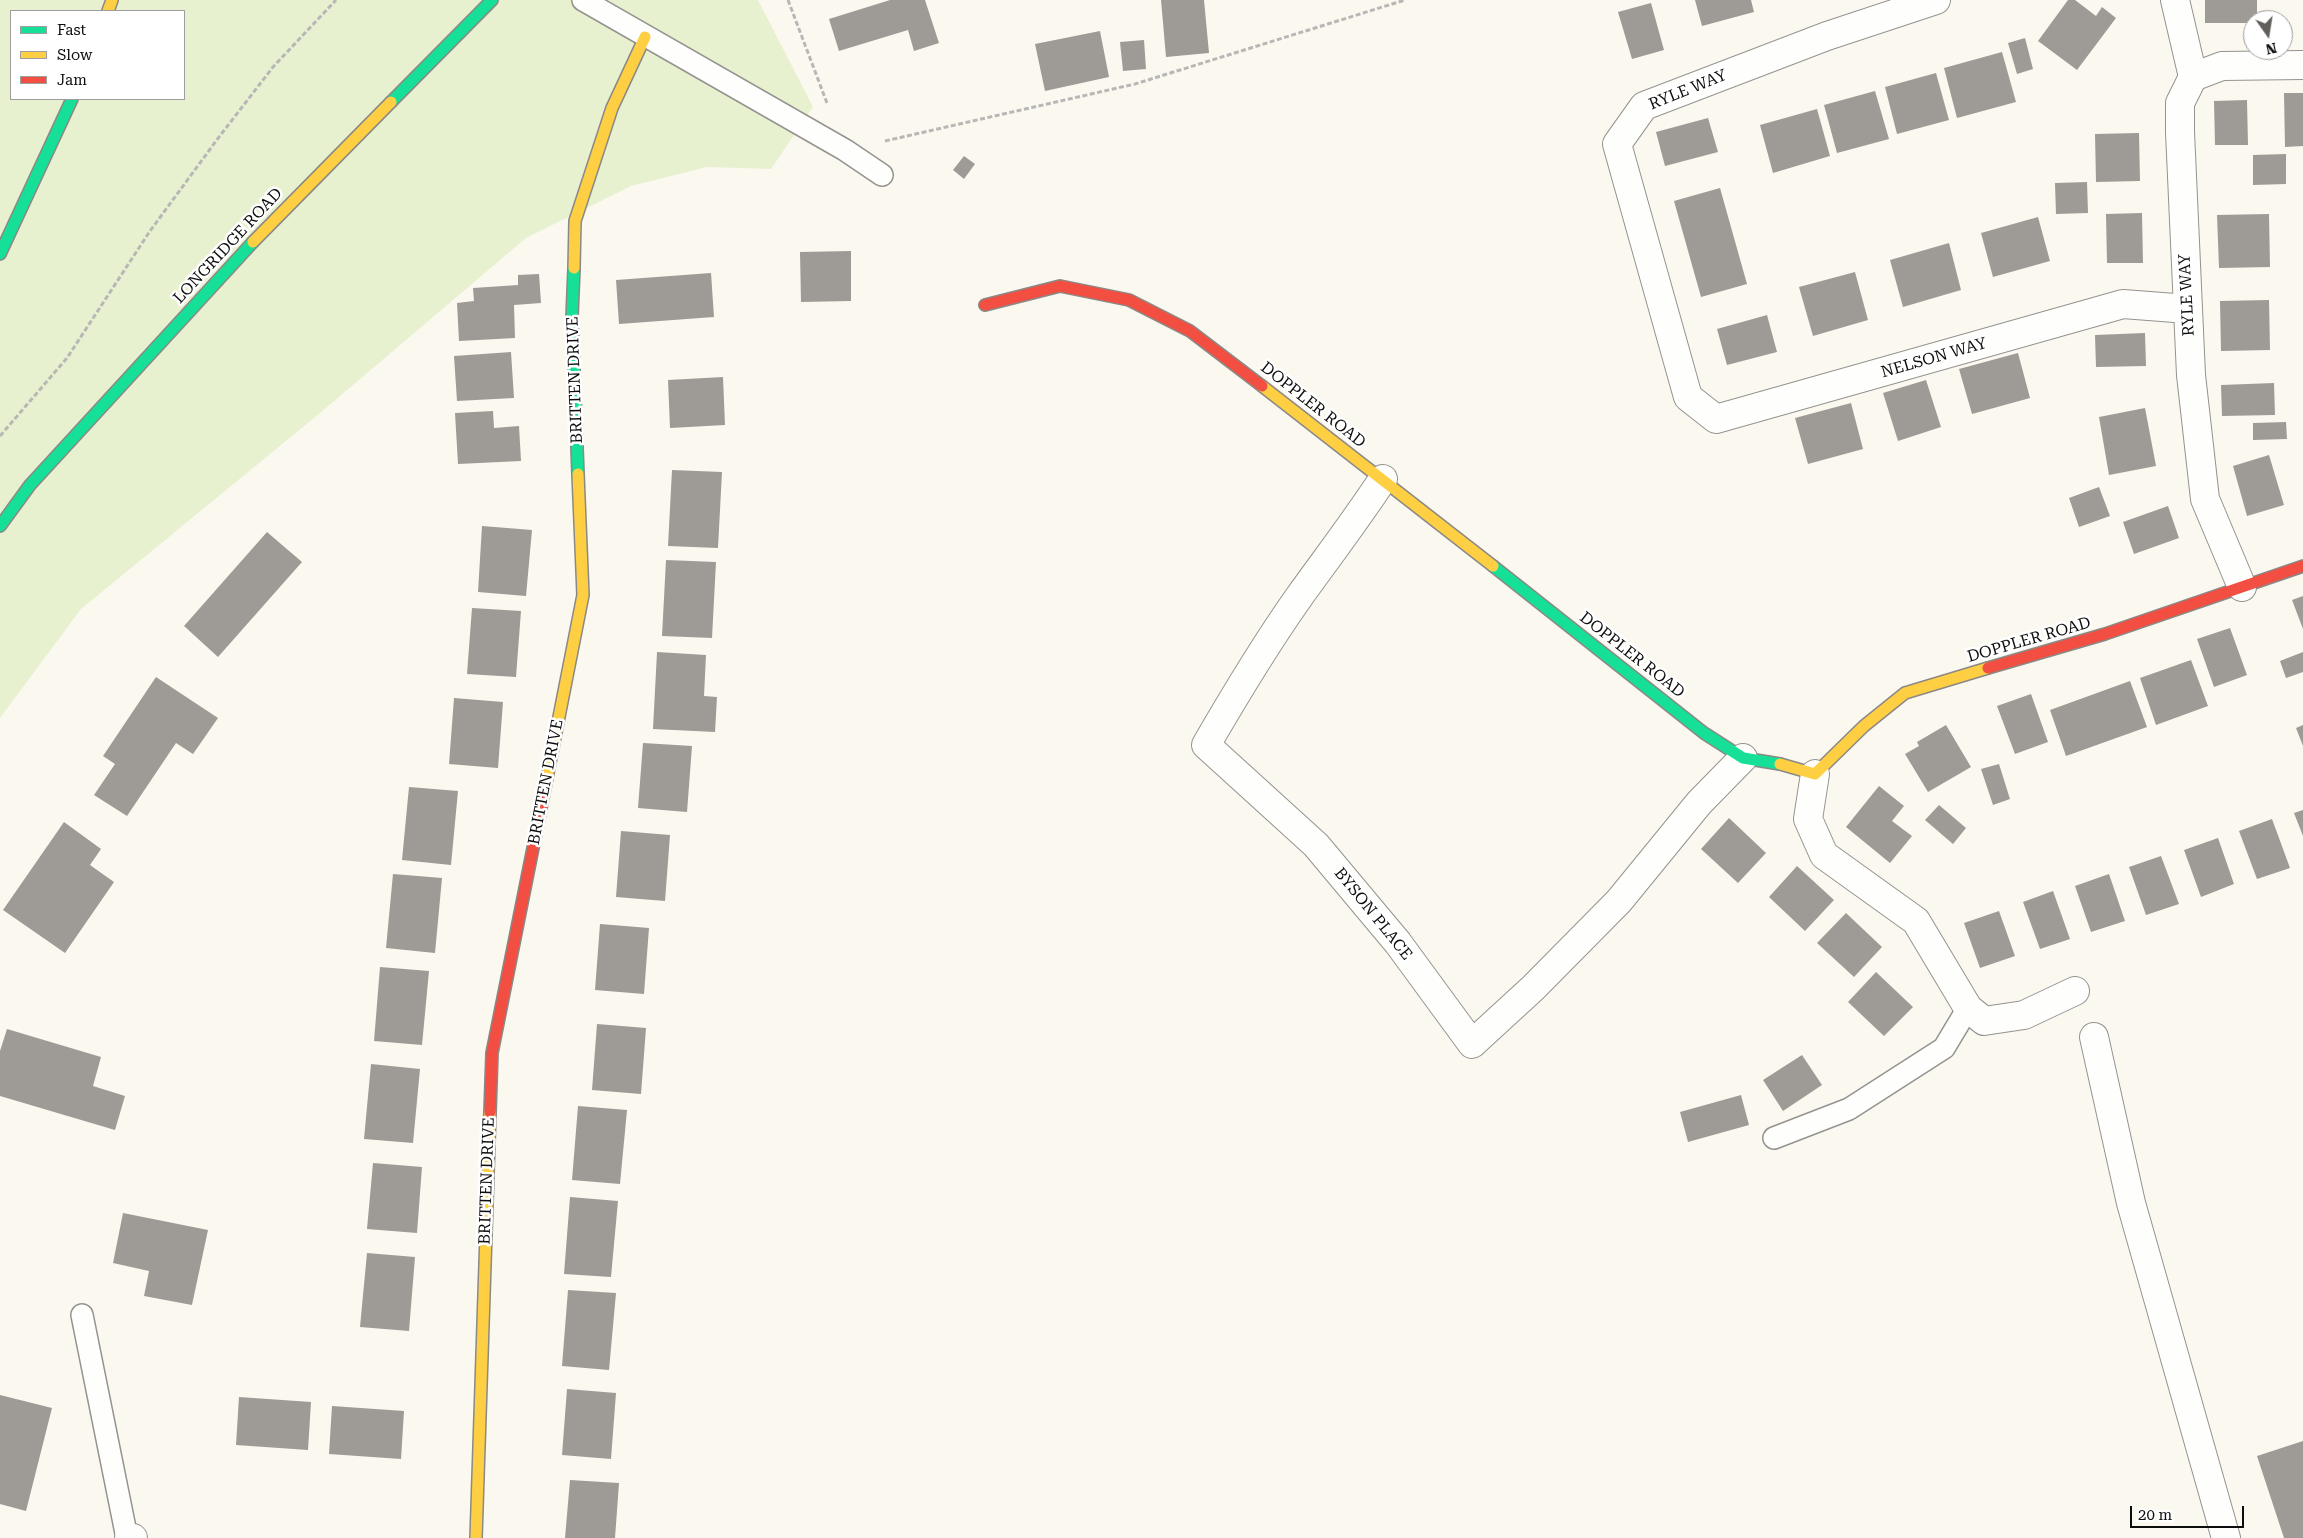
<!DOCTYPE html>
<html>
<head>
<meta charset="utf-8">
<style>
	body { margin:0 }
	#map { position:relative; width:2303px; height:1538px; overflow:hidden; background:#fbf8f0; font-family:"Roboto Serif",serif }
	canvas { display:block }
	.legend { position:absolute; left:10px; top:10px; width:175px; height:90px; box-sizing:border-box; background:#fff; border:1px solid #9e9e9e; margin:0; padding:6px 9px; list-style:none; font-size:15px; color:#0d0d0d }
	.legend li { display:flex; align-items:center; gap:10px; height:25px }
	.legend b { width:25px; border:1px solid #9e9e9e }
	.north { position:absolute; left:2243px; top:10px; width:50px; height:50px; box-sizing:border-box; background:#fff; border:1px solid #9e9e9e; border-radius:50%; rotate:167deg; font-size:14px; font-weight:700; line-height:20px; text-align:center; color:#0d0d0d }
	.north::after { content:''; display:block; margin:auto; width:18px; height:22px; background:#605f5c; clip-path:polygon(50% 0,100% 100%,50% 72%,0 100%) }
	.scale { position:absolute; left:2130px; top:1506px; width:114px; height:22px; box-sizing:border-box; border:2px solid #0d0d0d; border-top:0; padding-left:6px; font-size:15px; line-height:18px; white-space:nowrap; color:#0d0d0d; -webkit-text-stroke:4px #fff; paint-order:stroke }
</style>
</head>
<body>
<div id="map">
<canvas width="2303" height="1538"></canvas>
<ul class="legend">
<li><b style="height:6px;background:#16e098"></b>Fast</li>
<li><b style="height:6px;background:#ffcf43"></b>Slow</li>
<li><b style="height:6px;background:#f24e42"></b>Jam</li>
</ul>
<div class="north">N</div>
<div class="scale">20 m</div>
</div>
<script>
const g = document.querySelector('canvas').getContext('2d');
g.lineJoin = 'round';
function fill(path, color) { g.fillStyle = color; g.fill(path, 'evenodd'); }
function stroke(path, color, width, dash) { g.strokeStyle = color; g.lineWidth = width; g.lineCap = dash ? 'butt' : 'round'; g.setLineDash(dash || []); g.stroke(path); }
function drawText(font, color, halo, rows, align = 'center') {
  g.font = font + ' "Roboto Serif",serif'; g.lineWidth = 5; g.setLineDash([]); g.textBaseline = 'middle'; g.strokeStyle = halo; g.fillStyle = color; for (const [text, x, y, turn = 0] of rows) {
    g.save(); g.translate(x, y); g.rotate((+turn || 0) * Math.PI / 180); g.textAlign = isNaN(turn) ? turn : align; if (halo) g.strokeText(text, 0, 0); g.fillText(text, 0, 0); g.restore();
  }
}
fill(new Path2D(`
	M0,0H758L813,107L771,169L707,167L631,186L526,238L320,413L81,609L0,718ZM11,11H184V99H11Z`), '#e7f1cf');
fill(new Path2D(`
	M890,0H925L939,43L914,51L908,30L839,51L829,19Z
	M1161,0H1204L1209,53L1166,57Z
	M1695,0H1751L1754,12L1702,26Z
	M2068,0H2075L2096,16L2102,7L2116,18L2077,70L2038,41Z
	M2205,0H2257V20H2253V23H2205Z
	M1651,3L1664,50L1632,59L1618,12Z
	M1100,31L1109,77L1045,91L1035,44Z
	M2025,38L2033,69L2017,74L2008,43Z
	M1144,40L1146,69L1123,71L1120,42Z
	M2002,52L2016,102L1957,118L1944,68Z
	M1936,73L1949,120L1897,134L1885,87Z
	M1875,91L1889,139L1837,153L1824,105Z
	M2284,93H2303V146L2285,147Z
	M2247,100L2248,145H2215L2214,101Z
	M1817,109L1830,156L1773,173L1760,125Z
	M1708,118L1718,152L1665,166L1656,132Z
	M2139,133L2140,181L2096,182L2095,134Z
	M2286,154V184L2253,185V155Z
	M964,156L975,164L964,179L953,170Z
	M2087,182L2088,213L2056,214L2055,183Z
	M1720,188L1747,284L1701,297L1674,201Z
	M2142,213L2143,263H2107L2106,214Z
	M2269,214L2270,267L2219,268L2217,215Z
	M2038,217L2050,261L1993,277L1981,233Z
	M1949,243L1961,290L1903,307L1890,260Z
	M851,251V301L801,302L800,252Z
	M1855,272L1868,320L1813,336L1799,287Z
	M711,273L714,317L619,324L616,280Z
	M539,274L541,303L514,305L515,338L459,341L457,303L474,301L473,288L518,285V275Z
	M2269,300L2270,350L2221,351L2220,301Z
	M1767,315L1777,352L1727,365L1717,329Z
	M2145,333L2146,366L2096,367L2095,335Z
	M511,352L514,398L457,401L454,356Z
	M2018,353L2030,398L1972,414L1959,369Z
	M723,377L725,425L670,428L668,380Z
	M1926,380L1941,427L1898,441L1883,393Z
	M2274,383L2275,415L2222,416L2221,385Z
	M1851,403L1863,449L1808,464L1795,418Z
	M2145,408L2156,466L2109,475L2099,417Z
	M493,411L494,428L519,426L521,461L458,464L455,413Z
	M2286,422L2287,439L2253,440V423Z
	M2269,455L2284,505L2247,516L2233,466Z
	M672,470L722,472L718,548L668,546Z
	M2099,487L2110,516L2079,527L2069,498Z
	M2168,506L2179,538L2134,554L2123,522Z
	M482,526L532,530L526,596L478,592Z
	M267,532L302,562L218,657L184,626Z
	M666,560L716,562L712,638L662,636Z
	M2303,596V629L2292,600Z
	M472,608L521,611L516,677L467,674Z
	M2230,628L2247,675L2214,687L2197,639Z
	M657,652L706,655L704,696L717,697L715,732L653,729Z
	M2303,652V672L2286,678L2280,661Z
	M2191,660L2208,706L2156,725L2140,678Z
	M156,677L218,718L193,754L176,743L127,816L94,795L115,764L103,756Z
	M2130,681L2147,727L2066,756L2050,710Z
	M2031,694L2048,742L2015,754L1997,706Z
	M454,698L503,702L498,768L449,764Z
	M1946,725L1971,767L1928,792L1905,754L1919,746L1917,742Z
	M2303,725V746L2296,728Z
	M643,743L692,746L687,812L638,808Z
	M1999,764L2010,799L1993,805L1981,769Z
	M1879,786L1904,806L1892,821L1912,836L1890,863L1846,827Z
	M409,787L458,791L451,865L402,860Z
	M1939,805L1966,828L1953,844L1925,820Z
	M2303,810V836L2294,813Z
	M1729,818L1766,853L1738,883L1701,849Z
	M2272,819L2290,868L2257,879L2239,831Z
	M64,822L101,849L90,865L114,882L65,953L3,910Z
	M621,831L670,835L665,901L616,897Z
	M2218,838L2234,884L2201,897L2184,850Z
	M2161,856L2179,904L2146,915L2129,867Z
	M1797,866L1834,900L1805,931L1769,897Z
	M393,874L442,878L435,953L386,948Z
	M2109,874L2125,921L2091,932L2075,886Z
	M2053,891L2070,939L2040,949L2023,902Z
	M1999,911L2015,956L1980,968L1964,923Z
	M1846,913L1882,947L1854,977L1817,943Z
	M600,924L649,928L644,994L595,990Z
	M380,967L429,971L422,1045L374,1041Z
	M1876,972L1913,1007L1884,1036L1848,1002Z
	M597,1024L646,1028L641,1094L592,1090Z
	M7,1029L101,1057L93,1086L125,1096L115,1130L0,1096V1051Z
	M1802,1055L1822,1085L1783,1111L1763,1080Z
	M371,1064L420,1069L413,1143L364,1139Z
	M1741,1095L1749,1125L1688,1142L1680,1112Z
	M578,1106L627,1110L620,1184L572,1180Z
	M373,1163L422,1167L417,1233L367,1229Z
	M570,1197L618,1201L611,1277L564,1274Z
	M123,1213L208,1230L192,1305L144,1296L149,1271L113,1263Z
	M367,1253L415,1257L409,1331L360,1327Z
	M568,1290L616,1293L609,1370L562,1366Z
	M567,1389L616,1393L611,1459L562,1455Z
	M0,1395L52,1408L26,1511L0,1504Z
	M239,1397L311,1402L308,1450L236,1445Z
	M332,1406L404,1411L401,1459L329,1454Z
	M2303,1441V1538H2284L2257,1456Z
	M570,1480L619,1483L615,1538H565Z`), '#9e9a96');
const lane = new Path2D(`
	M583,0L845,150L882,175
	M1774,1138L1849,1109L1944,1048L1968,1008
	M82,1315L127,1538`);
const street = new Path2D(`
	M1936,0L1827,36L1644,106L1617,144L1688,397L1716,419L2123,304L2188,309
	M2175,0L2193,77L2180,103V132L2191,375L2205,499L2242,587
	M2193,77L2222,66L2303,65
	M1383,479C1356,520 1327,558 1299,597C1265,645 1235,695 1206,745L1316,845L1398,943L1472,1044L1533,988L1619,901L1699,803L1743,758
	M1815,774L1808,819L1824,855L1916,921L1968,1008L1984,1021L2024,1015L2075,991
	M2094,1037L2131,1203L2226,1538
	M129,1538H133`);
const fast = new Path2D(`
	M391,102L492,0
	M0,254L72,99
	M574,268L572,317L578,474
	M0,526L30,485L253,242
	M1493,566L1704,733L1743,758L1780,764`);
const slow = new Path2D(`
	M108,11L112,0
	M253,242L391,102
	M574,268L575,221L612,108L645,37
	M1262,386L1493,566
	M1780,764L1815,774L1864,726L1905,693L1988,668
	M546,783L583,595L578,474
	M476,1538L490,1112`);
const jam = new Path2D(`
	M985,305L1060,286L1129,300L1190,331L1262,386
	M1988,668L2105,634L2303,566
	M490,1112L492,1053L546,783`);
stroke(lane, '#94938f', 24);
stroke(street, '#94938f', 30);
stroke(fast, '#8b8986', 14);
stroke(slow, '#8b8986', 14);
stroke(jam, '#8b8986', 14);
stroke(new Path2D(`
	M788,0L827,103
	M885,141L1135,84L1405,0
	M0,436L67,358L150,231L219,137L273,67L336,0`), '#b8b7b6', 3, [5, 2.5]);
stroke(lane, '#fefefd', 21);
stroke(street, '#fefefd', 28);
stroke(fast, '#16e098', 11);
stroke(slow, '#ffcf43', 11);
stroke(jam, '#f24e42', 11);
drawText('16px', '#0d0d0d', '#fff', [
	["RYLE WAY",1688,90,-22],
	["LONGRIDGE ROAD",228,246,-47],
	["RYLE WAY",2187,295,-93],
	["NELSON WAY",1934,358,-16],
	["BRITTEN DRIVE",575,380,-92],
	["DOPPLER ROAD",1313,405,38],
	["DOPPLER ROAD",2029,640,-16],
	["DOPPLER ROAD",1632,655,38],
	["BRITTEN DRIVE",546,782,-79],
	["BYSON PLACE",1373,914,51],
	["BRITTEN DRIVE",487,1181,-88]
]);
</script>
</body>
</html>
